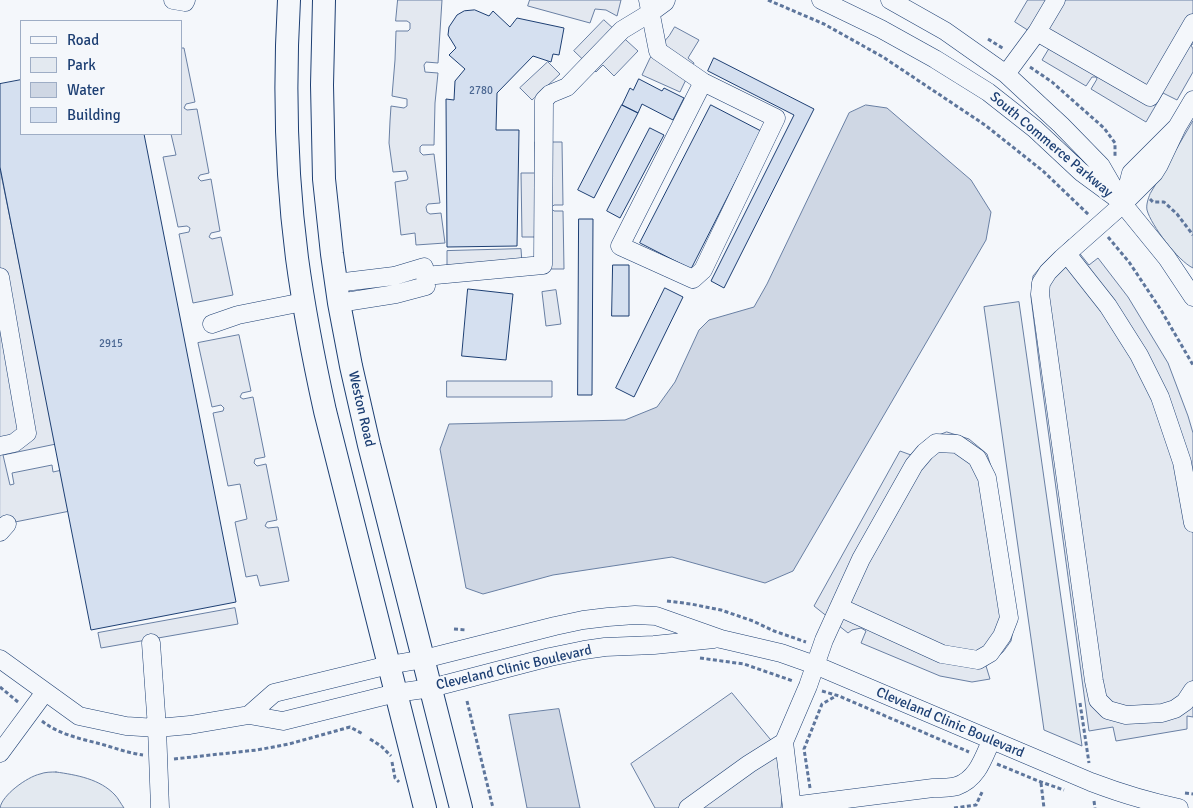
<!DOCTYPE html>
<html>
<head>
<meta charset="utf-8">
<style>
	body { margin:0 }
	#map { position:relative; width:1193px; height:808px; overflow:hidden; background:#f4f7fb; font-family:Signika,sans-serif }
	canvas { display:block }
	.legend { position:absolute; left:20px; top:20px; width:162px; height:115px; box-sizing:border-box; background:#f4f7fb; border:1px solid #9eadc5; margin:0; padding:6px 9px; list-style:none; font-size:15px; color:#1d3f73 }
	.legend li { display:flex; align-items:center; gap:10px; height:25px }
	.legend b { width:25px; border:1px solid #9eadc5 }
</style>
</head>
<body>
<div id="map">
<canvas width="1193" height="808"></canvas>
<ul class="legend">
<li><b style="height:6px;background:#f4f7fb"></b>Road</li>
<li><b style="height:14px;background:#e3e9f0"></b>Park</li>
<li><b style="height:14px;background:#cfd7e4"></b>Water</li>
<li><b style="height:14px;background:#d5e0f0"></b>Building</li>
</ul>
</div>
<script>
const g = document.querySelector('canvas').getContext('2d');
g.lineJoin = 'round';
function fill(path, color) { g.fillStyle = color; g.fill(path, 'evenodd'); }
function stroke(path, color, width, dash) { g.strokeStyle = color; g.lineWidth = width; g.lineCap = dash ? 'butt' : 'round'; g.setLineDash(dash || []); g.stroke(path); }
function drawText(font, color, halo, rows, align = 'center') {
  g.font = font + ' Signika,sans-serif'; g.lineWidth = 4; g.setLineDash([]); g.textBaseline = 'middle'; g.strokeStyle = halo; g.fillStyle = color; for (const [text, x, y, turn = 0] of rows) {
    g.save(); g.translate(x, y); g.rotate((+turn || 0) * Math.PI / 180); g.textAlign = isNaN(turn) ? turn : align; if (halo) g.strokeText(text, 0, 0); g.fillText(text, 0, 0); g.restore();
  }
}
const green = new Path2D(`
	M1193,121V268C1178,261 1151,225 1147,210C1146,205 1148,199 1150,194Z
	M1019,302L1082,746L1044,730L984,307Z
	M56,772C77,775 100,779 115,795C118,798 121,804 124,808H0C2,795 27,777 40,774C45,772 51,772 56,772Z`);
fill(green, '#e3e9f0');
stroke(green, '#687fa3', 1);
const parking = new Path2D(`
	M398,0H442L438,63L426,62L424,65L425,72L438,73L435,103L434,145H422L420,147V152L423,155L434,154L440,203L428,204L426,207L427,212L430,214L441,213L445,243L416,245L415,233L401,235L395,182L407,180L408,178L406,171L393,172L389,143L390,121L391,106L404,108L407,106V99L392,96L395,60L396,31H408L410,29V23L407,21H396Z
	M530,0H621L617,16L606,10L595,9L590,23L528,6Z
	M1028,0H1193V44L1191,45L1193,49V72L1177,100L1163,93L1146,122L1091,89L1097,79L1096,77H1092L1086,86L1042,60L1051,45L1015,22Z
	M604,20L638,51L614,76L603,65L596,72L574,51Z
	M675,27L699,40L688,58L694,63L680,92L642,75L650,58L669,36Z
	M181,48H184L195,102L186,104L184,108L187,110L197,109L209,173L200,175L198,178L201,181L211,179L220,231L211,233L209,237L212,239L221,237L233,295L193,303L179,234L189,232L190,228L187,226L178,227L163,157L176,155L171,134H181Z
	M548,62L560,74L532,100L520,88Z
	M535,142H562L563,205H554L551,208L554,211H563L564,269H540L539,237H522L521,173H535Z
	M0,169L56,444L3,455L10,485L14,484L12,473L52,465L53,472L62,470L70,511L0,525Z
	M1069,240L1089,265L1098,258L1128,297L1168,363L1188,416L1193,433V717L1187,716V729L1116,741L1113,727L1089,731L1041,378L1031,297L1033,276L1043,264Z
	M521,249L522,263L447,265V251Z
	M556,290L561,324L546,326L542,292Z
	M239,335L251,391L242,393L240,397L243,399L253,397L265,457L255,459L254,463L257,466L266,464L277,520L267,522L265,526L268,528L278,527L289,581L260,586L257,575L246,577L235,522L247,519L240,484L228,486L213,413L223,411L224,408L221,405L212,407L198,343Z
	M447,381H552V397H447Z
	M947,432L969,439L987,454L994,476L1014,625L1011,641L1003,652L986,666L990,679L972,682L940,676L861,643L866,631L861,628L852,630L848,633L814,606L900,451L911,455L924,441Z
	M235,608L238,624L101,648L98,633Z
	M732,693L794,768L784,782L781,808H655L631,764Z`);
fill(parking, '#e3e8f0');
stroke(parking, '#687fa3', 1);
const water = new Path2D(`
	M866,105L887,108L971,180L991,212L986,240L793,571L765,583L672,557L553,575L483,594L466,588L440,449L449,424L625,420L657,407L675,382L699,330L709,320L754,307L767,284L849,113Z
	M559,709L580,808H527L509,715Z`);
fill(water, '#cfd7e4');
stroke(water, '#687fa3', 1);
const building = new Path2D(`
	M475,10L489,16L493,11L510,27L517,18L564,28L559,55L553,54L551,62L533,56L497,93L496,130H519L517,246L447,247L446,99L454,100L455,81L465,69L449,55L456,48L448,35L449,27L457,15L464,11Z
	M714,58L814,109L724,288L711,281L794,115L708,71Z
	M639,79L662,91L664,88L684,98L673,120L642,104L638,113L622,105L630,88L633,90Z
	M21,80V134H144L236,602L91,630L0,167V84Z
	M622,105L638,113L594,198L578,190Z
	M711,105L761,131L691,269L640,243Z
	M650,128L664,135L620,218L607,211Z
	M579,219H593L592,395H578Z
	M613,265H629V316H612Z
	M665,288L683,297L634,397L616,388Z
	M468,289L513,294L506,360L462,356Z`);
fill(building, '#d5e0f0');
stroke(building, '#1d3f73', 1);
const minor = new Path2D(`
	M173,0L185,2L186,0
	M648,0L658,51L703,82L776,118L703,270L693,279L620,246L703,82
	M821,0L881,29L935,59L988,92L1035,129L1081,172L1115,197
	M890,0L945,31L1006,74L1061,125L1101,166L1123,204L1167,258L1193,297
	M1037,32L1150,97L1193,23
	M1006,74L1037,32L1056,0
	M1177,127L1193,100
	M1123,204L1131,173L1177,127L1159,165L1154,173L1123,204L1062,258L1048,272L1041,283L1040,294L1094,681L1098,700L1108,710L1126,715L1162,713L1175,709L1185,702L1193,690
	M1067,254L1108,306L1139,355L1160,397L1182,462L1193,523
	M425,276L543,265L544,100L550,94L567,87L622,30L650,13L665,2L666,0
	M0,277L27,433L14,443L0,446
	M336,283L394,276L424,267
	M339,303L396,294L426,286
	M212,324L238,315L303,302
	M0,532L7,524
	M151,643L157,728L160,808
	M0,659L79,716L126,726L157,728L190,725L249,715L283,721L396,693L431,688L550,657L584,650L605,647L654,645L714,639
	M249,715L274,693L389,665L424,659L555,626L583,620L608,617L635,615L656,616L721,639L781,653L815,665L1091,782C1120,793 1149,802 1179,808
	M0,753L45,692
	M792,806L933,788C940,788 950,788 957,786C977,779 983,759 991,741
	M688,808L749,764L784,742
	M792,808L784,742L808,686L824,640L861,559L914,465L925,452L936,443L957,444L977,458L987,478L1009,618L1002,636L990,653L978,660L942,654L839,607`);
const major = new Path2D(`
	M289,0C284,86 286,173 297,258C304,310 314,361 325,411L425,808
	M324,0L322,85L324,179L332,254L339,303L351,366L369,445L461,808`);
stroke(minor, '#1d3f73', 19);
stroke(major, '#1d3f73', 24);
stroke(new Path2D(`
	M768,0L824,24L883,57L985,125L1043,171L1089,215
	M988,39L1004,49
	M1030,67L1052,82L1104,128L1115,143V157
	M1150,199L1153,202H1164L1177,214L1193,235
	M1108,237L1129,262L1161,310L1193,365
	M667,601L691,604L721,610L753,621L774,631L806,642
	M454,629L466,630
	M700,658L744,664L793,681
	M0,687L18,702
	M822,691L839,696L969,752
	M467,701L493,808
	M1080,703L1089,763
	M42,721C58,734 81,739 101,744C115,748 128,753 143,755
	M370,739L381,746L391,756
	M174,759L257,750L289,744L350,727L363,734
	M392,762L395,778L399,782
	M997,764L1041,782L1064,790
	M1041,783L1044,808
	M810,788L804,749L822,704L836,696
	M1185,793L1193,794
	M1094,801L1095,808
	M954,808L976,805L983,790`), '#5e769c', 3, [4, 2.5]);
stroke(minor, '#f4f7fb', 18);
stroke(major, '#f4f7fb', 22);
drawText('11px', '#4b6792', null, [
	["2780",481,91],
	["2915",111,344]
]);
drawText('14px', '#1d3f73', '#f4f7fb', [
	["South Commerce Parkway",1051,145,40],
	["Weston Road",361,409,77],
	["Cleveland Clinic Boulevard",514,668,-13],
	["Cleveland Clinic Boulevard",950,723,23]
]);
</script>
</body>
</html>
